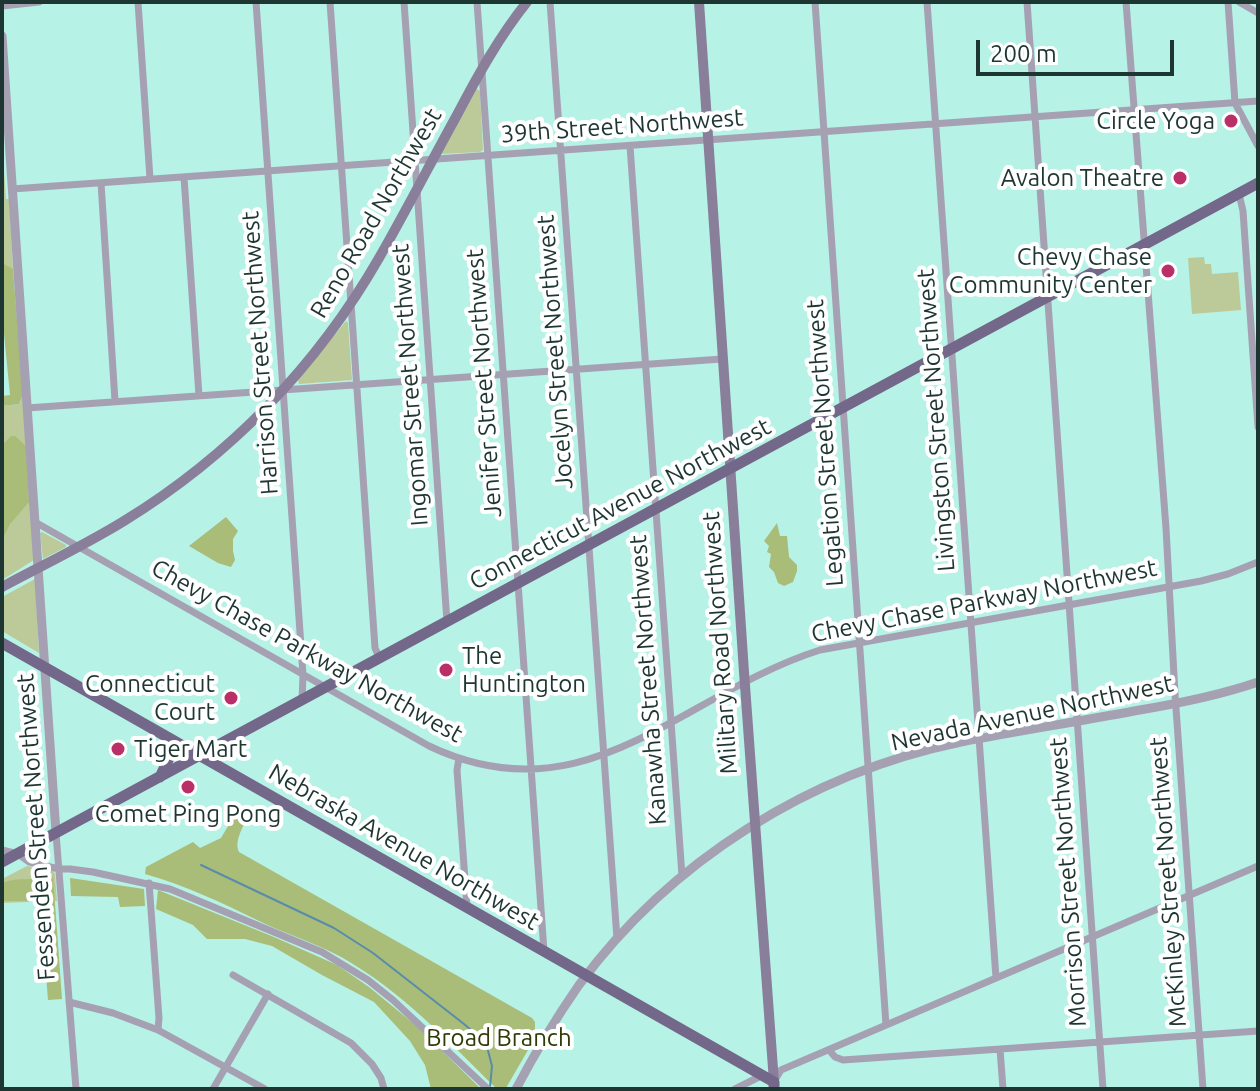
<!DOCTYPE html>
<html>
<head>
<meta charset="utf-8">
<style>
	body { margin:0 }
	#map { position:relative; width:1260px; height:1091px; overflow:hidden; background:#b6f2e6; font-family:Ubuntu,sans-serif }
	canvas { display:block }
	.frame { position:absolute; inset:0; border:4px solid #1e3632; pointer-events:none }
	.scale { position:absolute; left:976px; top:40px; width:198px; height:36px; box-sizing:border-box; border:4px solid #1e3632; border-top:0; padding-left:10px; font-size:24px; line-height:28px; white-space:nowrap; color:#1e3632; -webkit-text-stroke:6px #fff; paint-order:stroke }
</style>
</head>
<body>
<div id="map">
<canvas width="1260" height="1091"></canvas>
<div class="frame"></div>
<div class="scale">200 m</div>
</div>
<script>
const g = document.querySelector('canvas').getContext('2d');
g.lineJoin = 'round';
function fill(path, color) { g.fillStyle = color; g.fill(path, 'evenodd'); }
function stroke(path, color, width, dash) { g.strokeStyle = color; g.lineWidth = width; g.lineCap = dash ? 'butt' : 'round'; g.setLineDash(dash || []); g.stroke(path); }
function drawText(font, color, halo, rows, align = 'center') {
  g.font = font + ' Ubuntu,sans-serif'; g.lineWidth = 8; g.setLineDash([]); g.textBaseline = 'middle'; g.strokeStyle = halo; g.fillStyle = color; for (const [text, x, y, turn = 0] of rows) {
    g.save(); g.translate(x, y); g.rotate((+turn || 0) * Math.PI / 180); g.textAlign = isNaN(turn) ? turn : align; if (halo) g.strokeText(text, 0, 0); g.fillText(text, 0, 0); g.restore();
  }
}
fill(new Path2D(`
	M477,89L480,91L483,150L480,152L442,154L441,153L475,90Z
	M2,142L6,199H9L13,269L2,275Z
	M1204,257L1205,264H1211L1212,274L1238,272L1241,310L1192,314L1188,258Z
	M346,321L348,323L352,380L299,384L298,380Z
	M23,395L34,560L2,580V406L19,404Z
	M42,532L66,545V547L43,559L40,533Z
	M35,579L39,653L2,631V597Z
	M27,866L53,871L55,874L57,901L2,903V879Z`), '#bcca99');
fill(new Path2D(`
	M2,263L13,269L23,395L19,404L2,406V396L10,395L2,313Z
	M11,436H15L26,446L29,502L10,524L2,540V445Z
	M226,517L238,531L233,539V551L235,560L231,567L218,563L189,546Z
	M777,523L780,536H787L789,557L797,565V571L793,582L784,586L778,583L774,572L769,567L771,554L767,552L769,546L764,541Z
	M237,811L247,817C243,828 234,841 239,852L532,1018L535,1022V1038L506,1088L497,1089C449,1042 401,991 343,958C316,943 286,934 259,921C222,903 185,885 145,874L146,867L193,842L200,848L221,838Z
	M53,876L62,999L48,1000L40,901H2V883C18,876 37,882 53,876Z
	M70,878L144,889L145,906L120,907L118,897L71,896Z
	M158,890L274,937L337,965L369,987L419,1028L481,1089H431L425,1065L410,1041L374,1002L322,975L272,946L245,939H207L193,925L156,909Z`), '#a9bc78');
stroke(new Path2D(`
	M201,865L334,928L373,953L464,1024L486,1043L492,1066L490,1087`), '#598cab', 2);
stroke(new Path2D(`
	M138,2L150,179
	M256,2L303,675L302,701
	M330,2L375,648L380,659
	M404,2L447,622
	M477,2L544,951
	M550,2L617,939
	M815,2L886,1025
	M927,2L996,978
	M1027,2L1103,1089
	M1126,2L1166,528L1175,694L1203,1089
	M1228,2L1235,103L1258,146
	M1239,2L1258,13
	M2,6L39,2
	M630,146L682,876
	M184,177L199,396
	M101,183L115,401
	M12,189L1258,101
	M1239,194L1243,211L1258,427
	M27,408L722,359
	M35,522L429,746C587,821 681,694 820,650L1201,581L1228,574L1258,562
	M459,758L457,770L467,907
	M56,833L76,1089
	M2,850L18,854L29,862L59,869H70L93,872L170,889L322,952L368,980L393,1000L488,1089
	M149,883L159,1018L158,1030
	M233,975L351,1043L372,1064L381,1078L384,1089
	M69,1002L113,1013L158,1030L265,1089
	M1000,1049L1003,1089
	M829,1050L835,1057L843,1060L1258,1031
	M775,1080L781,1070L1258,866
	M213,1089L268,994
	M735,1089L761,1076`), '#a6a0b3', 7);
stroke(new Path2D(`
	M2,36L56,833
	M516,1089C535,1053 556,1018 579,985C670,861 810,773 961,742C1018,731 1076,722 1134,711C1176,704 1218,696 1258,682`), '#a6a0b3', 9);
stroke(new Path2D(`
	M699,2L744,672L774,1082
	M2,587C43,565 85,545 124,521C230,456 317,366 379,258C406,211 431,162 457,115C478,75 499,37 527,2`), '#897f9b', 10);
stroke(new Path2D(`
	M2,643L774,1082V1089
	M160,777L170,756L168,739
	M2,862L1258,183`), '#736889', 11);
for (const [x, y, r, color] of [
	[1231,121,8,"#bb2f68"],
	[1180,178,8,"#bb2f68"],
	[1168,271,8,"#bb2f68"],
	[446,670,8,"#bb2f68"],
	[231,698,8,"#bb2f68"],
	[118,749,8,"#bb2f68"],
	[188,787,8,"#bb2f68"]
]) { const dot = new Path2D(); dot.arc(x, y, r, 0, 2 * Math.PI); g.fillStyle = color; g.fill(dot); stroke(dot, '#fff', 3); }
drawText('24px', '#1e3632', '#fff', [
	["Circle Yoga",1215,121],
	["Avalon Theatre",1164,178],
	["Chevy Chase",1152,257],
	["Community Center",1152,285],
	["The",462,656,"left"],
	["Huntington",462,684,"left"],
	["Connecticut",215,684],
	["Court",215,712],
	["Tiger Mart",134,749,"left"],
	["Comet Ping Pong",188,814,"center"]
], 'right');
drawText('24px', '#1e3632', '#fff', [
	["39th Street Northwest",622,126,-4],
	["Reno Road Northwest",376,213,-60],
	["Jocelyn Street Northwest",555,352,-94],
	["Harrison Street Northwest",260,353,-94],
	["Jenifer Street Northwest",484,383,-94],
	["Ingomar Street Northwest",410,385,-94],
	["Livingston Street Northwest",936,420,-94],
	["Legation Street Northwest",825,443,-94],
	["Connecticut Avenue Northwest",620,504,-28],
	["Chevy Chase Parkway Northwest",984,601,-11],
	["Military Road Northwest",720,643,-94],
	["Chevy Chase Parkway Northwest",307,651,29],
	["Kanawha Street Northwest",648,680,-94],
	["Nevada Avenue Northwest",1032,713,-12],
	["Fessenden Street Northwest",36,827,-94],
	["Nebraska Avenue Northwest",404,847,30],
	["Morrison Street Northwest",1068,882,-94],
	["McKinley Street Northwest",1168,882,-94]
]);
drawText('24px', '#2f3a05', '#fff', [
	["Broad Branch",499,1038]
]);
</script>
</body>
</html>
